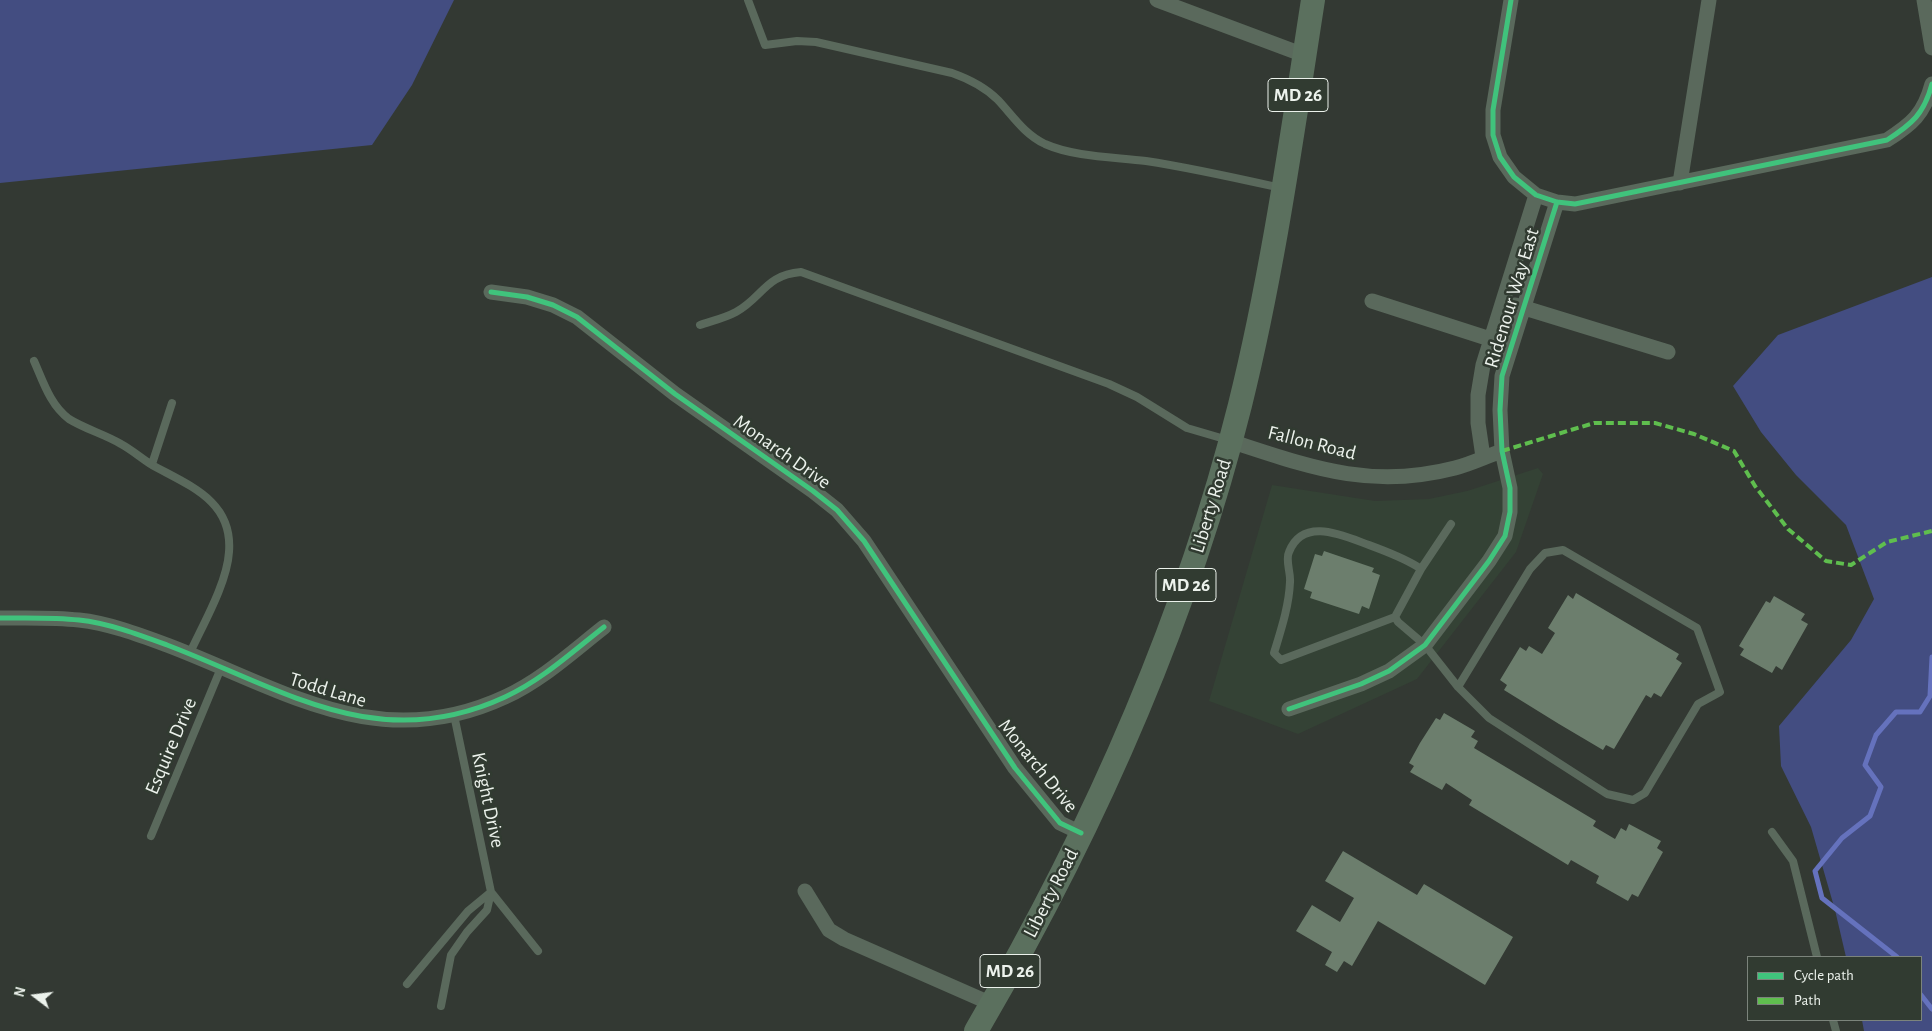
<!DOCTYPE html>
<html>
<head>
<meta charset="utf-8">
<style>
	body { margin:0 }
	#map { position:relative; width:1932px; height:1031px; overflow:hidden; background:#333933; font-family:"Alegreya Sans",sans-serif }
	canvas { display:block }
	.legend { position:absolute; left:1747px; top:956px; width:175px; height:65px; box-sizing:border-box; background:#313b31; border:1px solid #7c847c; margin:0; padding:6px 9px; list-style:none; font-size:15px; color:#ecf2ec }
	.legend li { display:flex; align-items:center; gap:10px; height:25px }
	.legend b { width:25px; border:1px solid #7c847c }
	.north { position:absolute; left:10px; top:971px; width:50px; height:50px; -webkit-text-stroke:4px #313b31; paint-order:stroke; rotate:285deg; font-size:14px; font-weight:700; line-height:20px; text-align:center; color:#ecf2ec }
	.north::after { content:''; display:block; margin:auto; width:18px; height:22px; background:#ecf2ec; clip-path:polygon(50% 0,100% 100%,50% 72%,0 100%) }
</style>
</head>
<body>
<div id="map">
<canvas width="1932" height="1031"></canvas>
<ul class="legend">
<li><b style="height:6px;background:#40c37c"></b>Cycle path</li>
<li><b style="height:6px;background:#5fbe4e"></b>Path</li>
</ul>
<div class="north">N</div>
</div>
<script>
const g = document.querySelector('canvas').getContext('2d');
g.lineJoin = 'round';
function fill(path, color) { g.fillStyle = color; g.fill(path, 'evenodd'); }
function stroke(path, color, width, dash) { g.strokeStyle = color; g.lineWidth = width; g.lineCap = dash ? 'butt' : 'round'; g.setLineDash(dash || []); g.stroke(path); }
function drawText(font, color, halo, rows, align = 'center') {
  g.font = font + ' "Alegreya Sans",sans-serif'; g.lineWidth = 5; g.setLineDash([]); g.textBaseline = 'middle'; g.strokeStyle = halo; g.fillStyle = color; for (const [text, x, y, turn = 0] of rows) {
    g.save(); g.translate(x, y); g.rotate((+turn || 0) * Math.PI / 180); g.textAlign = isNaN(turn) ? turn : align; if (halo) g.strokeText(text, 0, 0); g.fillText(text, 0, 0); g.restore();
  }
}
fill(new Path2D(`
	M1538,468L1543,474L1516,552L1417,679L1298,734L1209,701L1272,485L1375,501L1429,499L1467,491Z`), '#344235');
fill(new Path2D(`
	M0,0H454L412,85L372,145L0,183Z
	M1932,277V1031H1864L1862,1020H1921V957H1846L1835,910L1811,827L1781,766L1779,726L1851,640L1874,599L1846,525L1796,475L1761,432L1733,386L1778,335Z`), '#434d81');
stroke(new Path2D(`
	M1897,957L1822,898L1815,871L1842,838L1870,816L1881,787L1865,765L1876,735L1896,712H1920L1930,696L1932,657
	M1921,995L1932,1009`), '#6572bd', 5);
fill(new Path2D(`
	M1324,551L1374,568L1372,572L1380,575L1369,609L1362,606L1359,614L1310,598L1312,592L1304,589L1315,554L1322,556Z
	M1576,593L1679,654L1676,659L1682,663L1661,697L1654,693L1651,698L1646,695L1614,749L1606,745L1603,750L1559,724L1504,690L1507,685L1500,680L1520,647L1526,651L1529,646L1542,654L1555,633L1548,628L1568,595L1573,599Z
	M1774,596L1805,614L1801,620L1808,624L1782,670L1776,666L1772,673L1740,655L1744,649L1739,646L1766,601L1770,603Z
	M1444,713L1475,731L1471,737L1478,741L1474,748L1596,821L1593,826L1615,839L1621,828L1626,831L1629,824L1661,841L1657,848L1663,852L1638,897L1632,894L1628,901L1596,883L1599,876L1571,860L1568,865L1469,805L1472,800L1446,783L1442,790L1410,772L1414,766L1409,763L1420,743L1436,718L1440,720Z
	M1343,851L1417,895L1424,884L1513,937L1485,985L1378,921L1352,966L1344,961L1337,972L1325,965L1332,952L1296,931L1312,905L1340,922L1354,898L1325,881Z`), '#6c7e6d');
stroke(new Path2D(`
	M748,0L765,45L797,41L816,42L952,73C969,79 985,87 998,100C1013,116 1024,134 1045,144C1074,157 1115,157 1146,161C1192,168 1236,178 1281,188
	M700,325C712,321 725,318 736,312C763,297 765,275 801,272L1109,384L1137,397L1187,428L1228,440
	M34,361C43,381 50,405 69,419C85,429 104,434 121,444C132,450 141,458 152,465C190,486 233,501 229,552C227,584 202,626 189,655
	M152,464L172,403
	M1421,569C1405,558 1387,552 1369,545C1344,536 1303,516 1289,552C1285,560 1291,573 1290,582C1289,606 1281,630 1274,653L1281,660L1395,617L1421,569L1451,524
	M1395,617L1398,622L1425,645L1458,687L1489,718L1607,794L1633,800L1645,793L1698,704L1720,692L1697,628L1563,550L1545,553L1530,569L1458,687
	M1772,832L1793,861L1817,957
	M151,836L221,668
	M491,892L538,951
	M407,984L468,911L491,892
	M441,1006L451,955L467,932L487,910L491,892L454,715
	M1833,1020L1836,1031`), '#5a695c', 8);
stroke(new Path2D(`
	M1157,0L1304,55
	M1511,0L1493,110V135L1500,157L1514,177L1536,195L1557,202L1575,204L1887,140C1912,124 1924,114 1932,84
	M1924,0L1932,48
	M1680,183L1709,0
	M491,292L527,297L553,305L577,317L675,394L813,491L837,510L864,541L1015,768L1060,823L1081,833
	M1372,301L1490,339L1507,358
	M1515,305L1668,352
	M1230,441C1310,467 1370,490 1455,468C1471,464 1487,456 1502,451
	M1483,457L1478,423V395L1483,365L1536,195
	M0,618C26,618 53,617 79,620C108,623 140,635 167,645C283,689 378,756 505,697C542,680 572,652 604,627
	M1289,709L1361,684L1389,671L1425,645L1489,561L1505,536L1510,512V488L1502,451L1500,410L1502,376L1557,202
	M805,891L829,930L844,939L992,1004`), '#5a695c', 15);
stroke(new Path2D(`
	M976,1031C1090,836 1185,625 1240,405C1273,272 1292,135 1313,0`), '#5b705e', 24);
stroke(new Path2D(`
	M1502,451L1594,423H1655L1694,434L1734,451L1755,486L1788,529L1826,561L1851,565L1887,542L1932,531`), '#5fbe4e', 4, [8, 4]);
stroke(new Path2D(`
	M1511,0L1493,110V135L1500,157L1514,177L1536,195L1557,202L1575,204L1887,140C1912,124 1924,114 1932,84
	M491,292L527,297L553,305L577,317L675,394L813,491L837,510L864,541L1015,768L1060,823L1081,833
	M0,618C26,618 53,617 79,620C108,623 140,635 167,645C283,689 378,756 505,697C542,680 572,652 604,627
	M1289,709L1361,684L1389,671L1425,645L1489,561L1505,536L1510,512V488L1502,451L1500,410L1502,376L1557,202`), '#40c37c', 5);
for (const [x, y, w] of [
	[1298,95,60],
	[1186,585,60],
	[1010,971,60]
]) { const box = new Path2D(); box.roundRect(x - w / 2, y - 16.5, w, 33, 4); g.fillStyle = '#313b31'; g.fill(box); stroke(box, '#ecf2ec', 1); }
drawText('bold 19px', '#ecf2ec', null, [
	["MD 26",1298,95],
	["MD 26",1186,585],
	["MD 26",1010,971]
]);
drawText('20px', '#ecf2ec', '#313b31', [
	["Ridenour Way East",1512,298,-73],
	["Fallon Road",1312,443,14],
	["Monarch Drive",782,452,35],
	["Liberty Road",1211,506,-73],
	["Todd Lane",328,690,17],
	["Esquire Drive",171,746,-67],
	["Monarch Drive",1038,766,51],
	["Knight Drive",488,800,78],
	["Liberty Road",1051,893,-63]
]);
</script>
</body>
</html>
